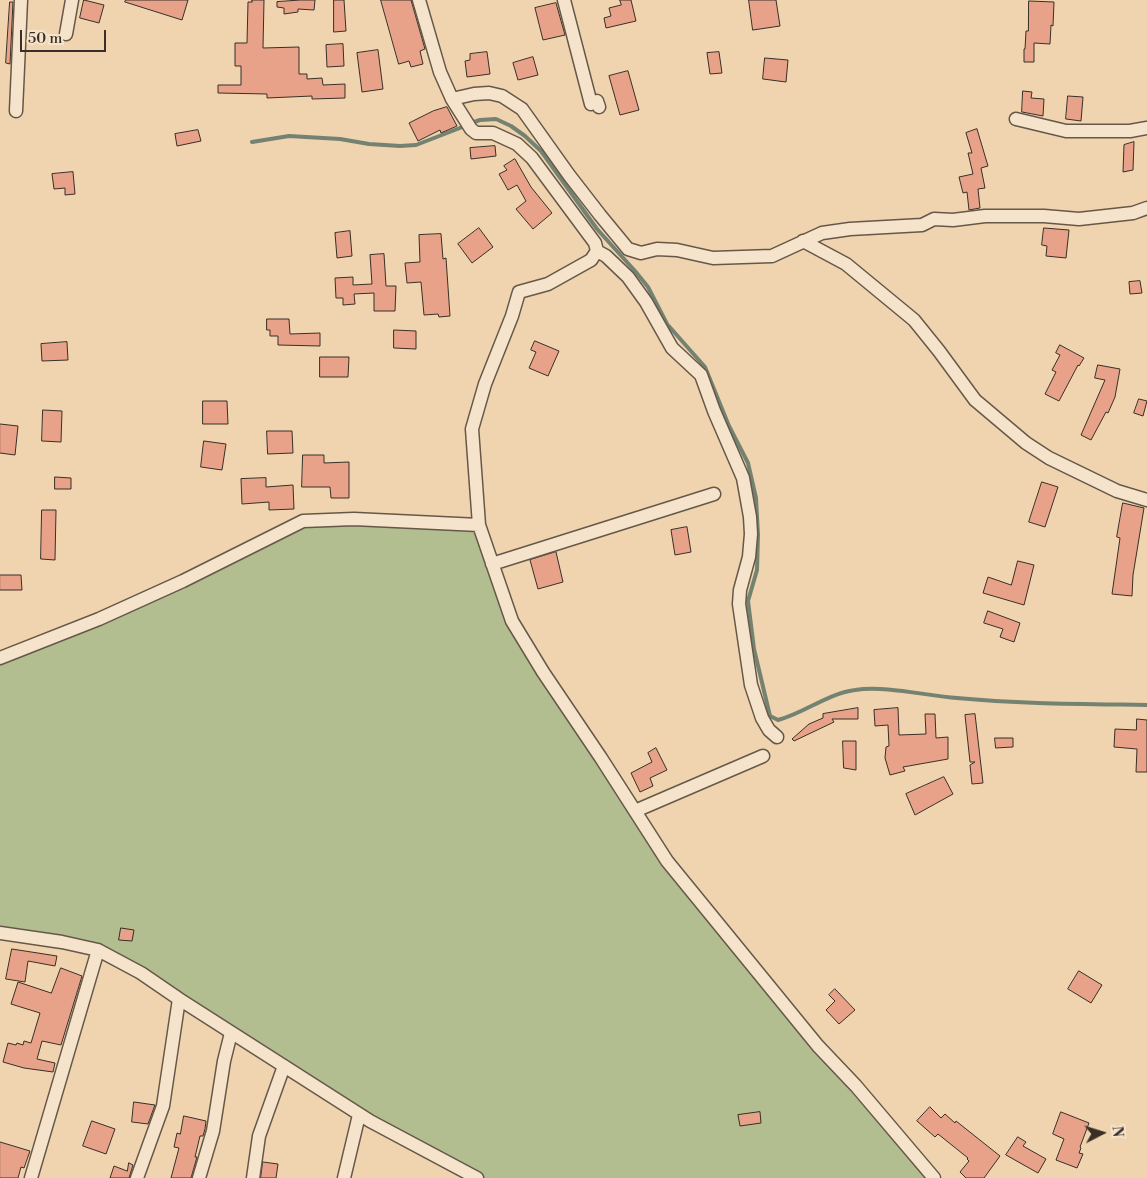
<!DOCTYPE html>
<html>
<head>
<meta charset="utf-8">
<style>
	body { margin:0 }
	#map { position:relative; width:1147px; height:1178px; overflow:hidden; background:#efd4af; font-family:"Libre Bodoni",serif }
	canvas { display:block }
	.north { position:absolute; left:1077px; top:1108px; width:50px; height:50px; -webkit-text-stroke:4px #f5e3cb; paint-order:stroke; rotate:85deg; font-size:14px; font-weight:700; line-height:20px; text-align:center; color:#392f26 }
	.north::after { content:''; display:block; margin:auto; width:18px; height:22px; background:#392f26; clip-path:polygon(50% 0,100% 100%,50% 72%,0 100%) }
	.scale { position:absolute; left:20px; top:30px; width:86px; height:22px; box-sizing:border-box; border:2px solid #392f26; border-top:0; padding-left:6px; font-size:15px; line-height:18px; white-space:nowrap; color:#392f26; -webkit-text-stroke:4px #f5e3cb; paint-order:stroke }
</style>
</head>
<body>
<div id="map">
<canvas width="1147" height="1178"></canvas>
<div class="north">N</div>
<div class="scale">50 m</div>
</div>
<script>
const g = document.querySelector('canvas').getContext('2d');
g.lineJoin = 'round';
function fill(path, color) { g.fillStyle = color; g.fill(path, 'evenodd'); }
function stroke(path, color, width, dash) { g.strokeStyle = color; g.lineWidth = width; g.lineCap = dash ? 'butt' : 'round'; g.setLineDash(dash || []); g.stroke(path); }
fill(new Path2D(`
	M303,521L479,525L512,621L667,861L934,1178H477L98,950L0,933V658Z`), '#b2be90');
stroke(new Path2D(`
	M471,123L480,120L496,119L511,126L525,136L541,151L597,229L635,271L648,287L667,324L705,367L729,426L748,463L756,498L758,535L757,570L748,601L754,649L770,716L778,720C805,713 826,694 855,690C885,685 927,696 957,698C1020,704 1084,704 1147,705
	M252,142L289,136L340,139L369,144L400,146L416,145L465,126`), '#748272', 4);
const building = new Path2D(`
	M84,0L104,5L99,23L80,18Z
	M126,0H188L182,20L125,2Z
	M252,0H264L263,48L299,47V74H307V79L322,78L323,85L345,84V98L312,99V96L267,98V94L218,93V85H241V66H235V43H247L248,2H252Z
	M301,0H315L314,10L298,9V12L284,14V8L277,7V2Z
	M334,0H344L346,31L334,32Z
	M381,0H411L425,49L420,51L423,64L411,67L409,61L399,64Z
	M620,0H631L636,21L606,28L604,18L611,16L609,8L621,5Z
	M749,0H776L780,26L753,30Z
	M1029,1L1054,2L1053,26L1051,25L1050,44L1034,43V62H1024V49H1025L1026,31H1028Z
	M10,2H13L10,64L6,63Z
	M556,3L565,35L543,40L535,8Z
	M343,44L344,66L327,67L326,45Z
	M378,50L383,89L362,92L357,53Z
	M487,52L490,74L467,77L465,61L470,60V54Z
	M719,52L722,73L710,74L707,53Z
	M533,57L538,75L518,80L513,63Z
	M765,58L788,60L786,82L763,79Z
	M628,71L639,110L620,115L609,76Z
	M1023,91L1032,92L1031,98L1044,99L1043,116L1022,112Z
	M1068,96L1083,97L1081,121L1066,119Z
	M447,107L457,126L441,133L440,130L418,141L409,123L433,111Z
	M977,129L988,166L981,168L985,188L978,189L980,208L969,210L967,192L963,193L959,177L973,174L968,153H972L966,133Z
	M198,130L201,141L177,146L175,134Z
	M1134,142L1133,170L1123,172L1124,145Z
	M495,146L496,156L471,159L470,148Z
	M515,159L531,187L552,213L533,229L516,209L526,201L517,185L508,190L499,174L507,170L504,166Z
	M73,172L75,194L65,195V188L54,189L52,174Z
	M479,228L493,247L472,263L458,244Z
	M1044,228L1069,230L1066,258L1046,256L1047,246L1042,245Z
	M350,231L352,256L337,258L335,233Z
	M441,234L443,259L446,258L450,316L439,317L438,314L424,315L421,282L407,283L405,263L420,262L419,235Z
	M384,254L386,286H396L395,311H374V293L354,294L355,304L343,305V298H336L335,278L353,277V285L372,284L370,255Z
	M1140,281L1142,293L1130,294L1129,282Z
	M267,319H289L290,334L320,333V346L278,345V336H270V330H267Z
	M394,330L416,331V349L394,348Z
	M535,341L559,351L548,376L529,368L536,352L531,350Z
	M67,342L68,360L42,361L41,344Z
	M1060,345L1084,358L1079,366L1078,365L1059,401L1045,394L1056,372L1052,370L1060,355L1056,353Z
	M320,357H349L348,377H320Z
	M1098,365L1120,369L1115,397L1108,413L1106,412L1091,440L1081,435L1105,380L1095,378Z
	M1139,399L1147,401L1143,416L1134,413Z
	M203,401H227L228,424H203Z
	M43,410L62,411L61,442L42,441Z
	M0,424L18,426L15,455L0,453Z
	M267,431H292L293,453L268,454Z
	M204,441L226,444L222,470L201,467Z
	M303,455H324V463L349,462V498H331L330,487H302Z
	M55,477L71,478V489H55Z
	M266,478V487L293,485L294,509L269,510V502L242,504L241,479Z
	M1042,482L1058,487L1045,527L1029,522Z
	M1123,503L1144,508L1133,575L1132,596L1112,594L1120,538L1117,537Z
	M42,510H56L55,560L41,559Z
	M687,527L691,552L675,555L671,530Z
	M556,552L563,582L538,589L530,560Z
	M1018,561L1034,565L1024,605L983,593L988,577L1011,585Z
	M0,575H21L22,590H0Z
	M988,611L1020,623L1014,642L1000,637L1003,629L984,623Z
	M858,708V719H832L834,722L794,741L792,739L809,724L823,718V714Z
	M898,708L899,735L926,734L925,714H935L936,738L948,737V759L903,767L905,771L890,775L885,758L886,747L889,746L888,725L875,726L874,710Z
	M975,714L983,783L972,784L970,765L975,762H970L965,715Z
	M1137,719L1147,720V772H1136L1137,749L1114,747L1115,729L1136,730Z
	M995,738H1013V747L996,748Z
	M843,741H856V770L844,768Z
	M656,748L667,770L650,778L653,786L640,792L631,773L652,762L648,753Z
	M944,777L953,794L915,815L906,794Z
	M121,928L134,930L132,941L119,940Z
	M12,949L57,956L55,966L28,961L25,982L6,979Z
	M61,968L82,976L61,1045L42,1041L37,1059L55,1063L53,1072L24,1068L3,1062L8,1043L16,1045L17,1043L23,1045L24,1041L31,1043L40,1013L11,1004L18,982L51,993Z
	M1079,971L1102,985L1091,1003L1068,989Z
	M835,989L855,1010L839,1024L826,1010L835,1001L829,995Z
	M134,1102L155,1105L148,1124L132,1122Z
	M930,1107L941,1118L945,1114L955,1123L956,1121L1000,1156L984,1178H966L960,1172L969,1161L967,1159L968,1158L938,1134L935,1137L917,1121Z
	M760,1112L761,1123L740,1126L738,1115Z
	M1061,1112L1089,1123L1080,1147L1081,1148L1079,1153L1083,1154L1077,1168L1056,1160L1064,1139L1053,1134Z
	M184,1116L206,1121L205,1129L203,1136H200L195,1157H197L191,1178H171L179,1148L174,1147L177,1133L180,1134Z
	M92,1121L115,1129L106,1154L83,1146Z
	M1018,1137L1026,1142L1023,1146L1046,1159L1038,1173L1006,1155Z
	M0,1142L30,1151L24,1168L21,1167L18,1178H0Z
	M263,1162L278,1164L276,1178H261Z
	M129,1163L133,1165L129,1178H110L114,1166L127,1171Z`);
fill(building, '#e7a289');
stroke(building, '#392f26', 1);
const minor = new Path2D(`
	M419,0L440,72L452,99L471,129L476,133H493L517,144L532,158L595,243L597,251L591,260L548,284L519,292L512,316L485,384L472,429L479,525L512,621L543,672L601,758L667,861L818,1046L856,1086L934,1178
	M564,0L591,104L597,101L599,107
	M66,34L72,0
	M452,99L474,94L489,93L502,96L522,109L569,175L600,215L628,249L641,253L657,249L677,250L713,258L772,256L822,233L850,229L922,225L934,219L953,220L985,216H1044L1079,219L1133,213L1147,208
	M16,111L21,0
	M1016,119L1066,131H1130L1147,128
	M803,241L846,264L914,320L939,351L975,400L1026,443L1049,458L1117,491L1147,500
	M597,251L606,256L628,277L646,302L672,348L701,375L714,411L743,478L750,517L751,534L749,557L740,590L739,604L751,685L762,718L769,730L777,737
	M492,564L714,494
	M0,658L99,619L183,581L303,521L354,519L479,525
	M635,811L763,756
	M0,933L62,942L98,950L141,973L179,999L370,1121L477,1178
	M31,1178L98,950
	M137,1178L163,1106L179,999
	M199,1178L213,1131L224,1061L231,1033
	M253,1178L259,1136L284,1066
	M344,1178L359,1115`);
stroke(minor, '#665848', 15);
stroke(minor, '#f5e3cb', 12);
</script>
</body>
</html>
